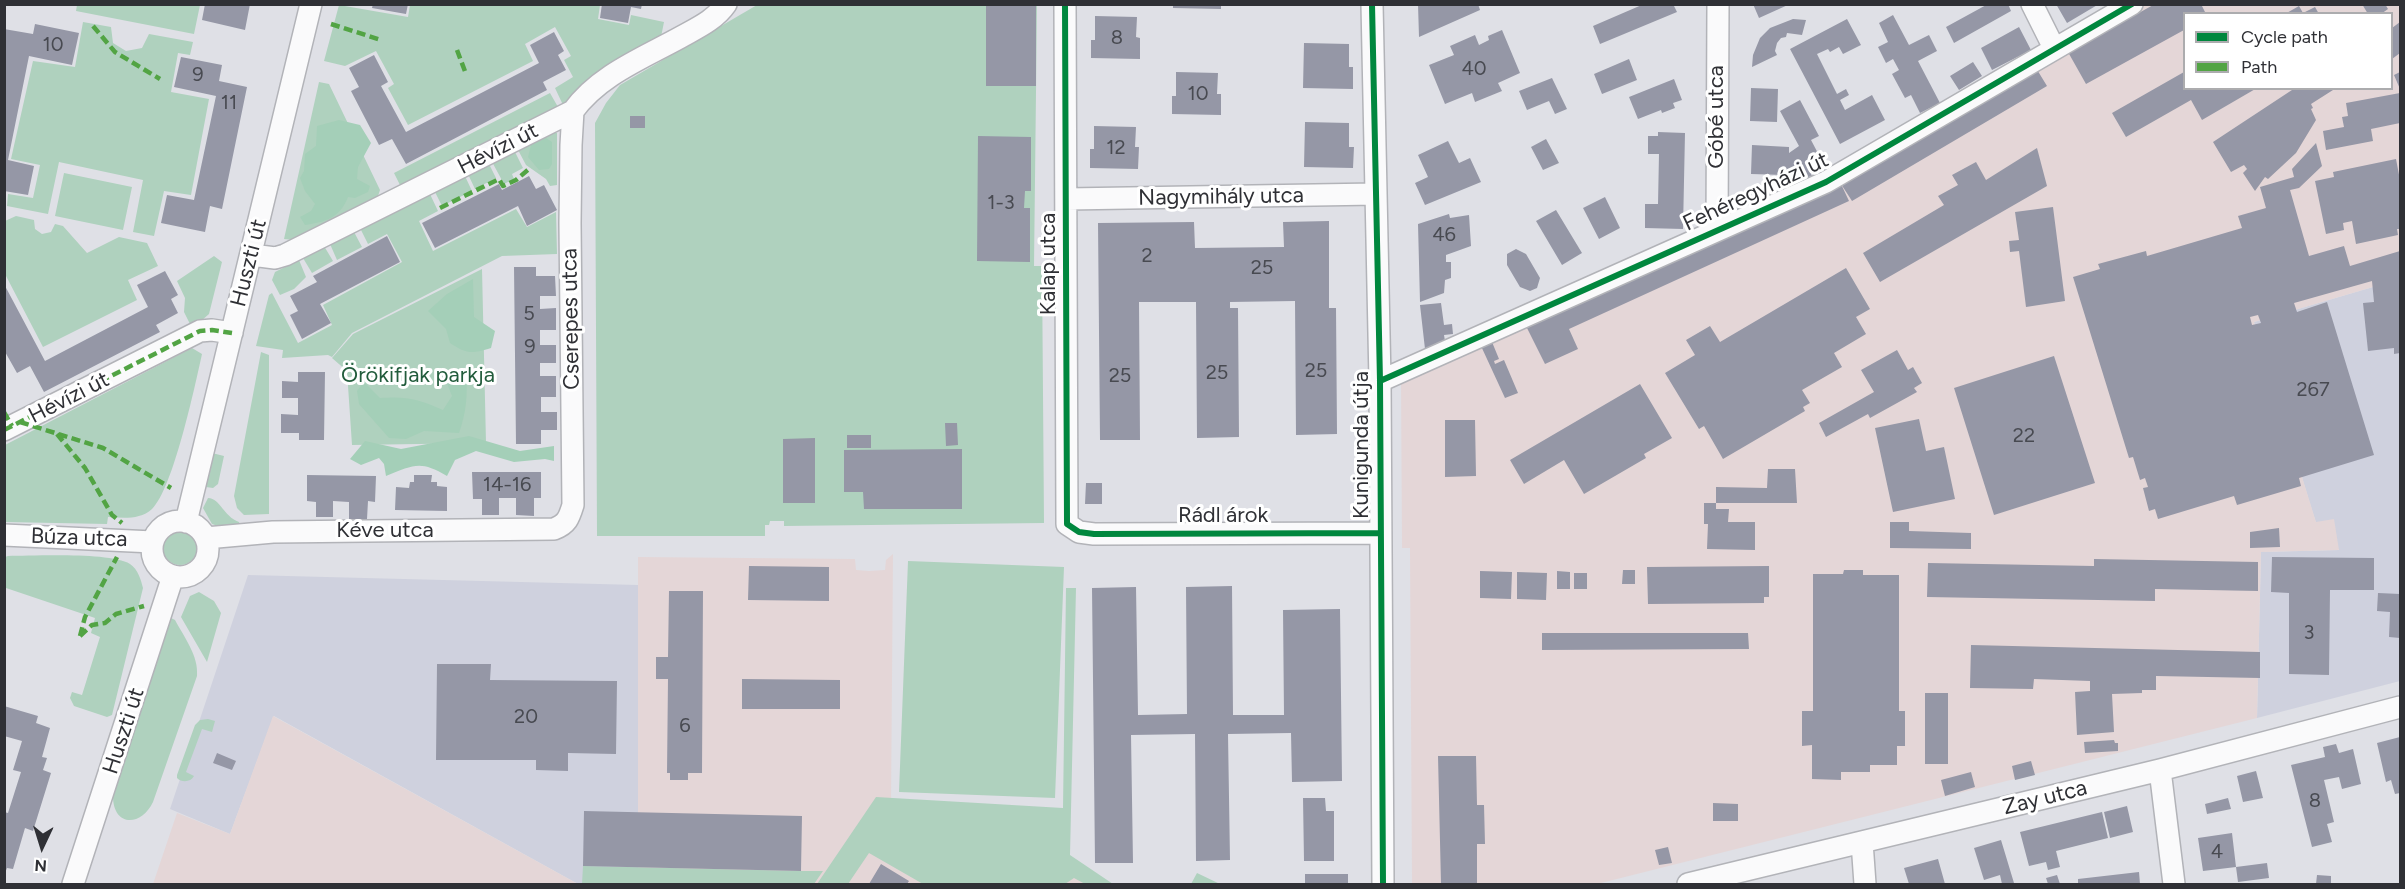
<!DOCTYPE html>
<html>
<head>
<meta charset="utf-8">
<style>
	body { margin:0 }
	#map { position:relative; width:2405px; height:889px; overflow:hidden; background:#dfe0e6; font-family:Figtree,sans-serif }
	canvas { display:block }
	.frame { position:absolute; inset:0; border:6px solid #2f3035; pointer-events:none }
	.legend { position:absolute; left:2183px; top:12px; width:210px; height:78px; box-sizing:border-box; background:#fff; border:2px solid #acacae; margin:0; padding:8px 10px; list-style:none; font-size:18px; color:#2f3035 }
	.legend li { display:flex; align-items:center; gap:12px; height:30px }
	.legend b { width:30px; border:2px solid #acacae }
	.north { position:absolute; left:12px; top:817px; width:60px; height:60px; -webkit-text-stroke:4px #fff; paint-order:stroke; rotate:184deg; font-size:16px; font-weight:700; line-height:24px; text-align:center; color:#2f3035 }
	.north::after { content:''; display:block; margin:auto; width:21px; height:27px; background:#2f3035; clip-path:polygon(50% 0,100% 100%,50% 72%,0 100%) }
</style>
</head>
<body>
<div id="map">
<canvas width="2405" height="889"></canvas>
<div class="frame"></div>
<ul class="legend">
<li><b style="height:8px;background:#00873e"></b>Cycle path</li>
<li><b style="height:8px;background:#52a444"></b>Path</li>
</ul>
<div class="north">N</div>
</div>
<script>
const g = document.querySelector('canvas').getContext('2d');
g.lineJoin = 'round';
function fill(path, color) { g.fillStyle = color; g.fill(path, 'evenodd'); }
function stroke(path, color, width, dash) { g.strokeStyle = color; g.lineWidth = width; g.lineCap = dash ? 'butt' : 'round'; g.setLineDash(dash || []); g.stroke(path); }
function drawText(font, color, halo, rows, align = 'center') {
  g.font = font + ' Figtree,sans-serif'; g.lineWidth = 6; g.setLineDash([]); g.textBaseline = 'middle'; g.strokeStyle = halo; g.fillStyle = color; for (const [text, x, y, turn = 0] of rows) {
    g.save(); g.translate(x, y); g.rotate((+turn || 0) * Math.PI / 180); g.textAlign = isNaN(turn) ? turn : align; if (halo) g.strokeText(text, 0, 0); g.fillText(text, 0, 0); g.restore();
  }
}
fill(new Path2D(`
	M2400,279V681L2257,718L2261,552L2339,550L2316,523L2254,322Z
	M248,575L638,585V884H578L274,716L230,834L170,809Z`), '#cfd1de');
fill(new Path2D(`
	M2146,5H2400V279L2254,322L2316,522L2334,519L2339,550L2261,552L2257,718L1597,884H1412L1410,548H1402L1401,380L1840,181L2036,66ZM2184,14H2392V88H2184Z
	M893,554L891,806L1067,866L1101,884H638V557L855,559L856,570L869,571L885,570L886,560Z
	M273,716L578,884H153L177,813L230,834Z`), '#e4d6d7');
fill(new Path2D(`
	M77,5V4L200,5L194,34L76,11Z
	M339,5L408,17L410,5H600L598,19L629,25L631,15L664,22L661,37L598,71L563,105L555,88L573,77L564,60L571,56L555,27L525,44L533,61L408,125L388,88L394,84L376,51L345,66L324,61Z
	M757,5H1037L1034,266H1042L1044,523L784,526V521H770L769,525H765V536H597L595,123L606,103L620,85Z
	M83,22L111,27L113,43L126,51L142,48L149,34L193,42L190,55L178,53L171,92L209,99L191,195L164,191L154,236L133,232L143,180L59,162L48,214L7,206L8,194L33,198L40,165L11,159L33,61L75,67Z
	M319,82L329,84L380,190L377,199L294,240L284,239Z
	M550,93L558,107L401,187L394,173Z
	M545,132L557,133V185L550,186L546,179L526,165L517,148Z
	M513,148L523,168L512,174L514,179L504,184L491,160Z
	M488,162L496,178L475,189L467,172Z
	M64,173L132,187L123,230L55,216Z
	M464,174L472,191L442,206L434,190Z
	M429,192L438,211L419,221L433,251L516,209L527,227L556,212L557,254L502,256L352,333L332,357L328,355L282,358L283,350L256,346L269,295L272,293L298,343L332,325L323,305L402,262L387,234L368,244L360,228Z
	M16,216L34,220L35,229L42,234L51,232L55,224L63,226L87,253L119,237L147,243L158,266L128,280L137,300L43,347L5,274V221Z
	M354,232L362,247L337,260L330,244Z
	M324,246L333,261L312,273L303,258Z
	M214,256L222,262L209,314L201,321L191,326L184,312L185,298L177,281Z
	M299,260L306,277L294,289L280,295L272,280L275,272Z
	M482,269L486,443L352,445L347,371L332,358L353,334Z
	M192,348L202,354C195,386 173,489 152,509C140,520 123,518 108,517L107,524L5,522V445Z
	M261,352L269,355V514L244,515L237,508L234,496Z
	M212,453L224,456L218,484L213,488L206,487L205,484Z
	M208,498C221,499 223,516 239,522L240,526L224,528L212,524L203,508Z
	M163 548a17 17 0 1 1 34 0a17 17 0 1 1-34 0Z
	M8,556C34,556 110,552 130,564C138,569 141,580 143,588L112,715L107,717L74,706L70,698L72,692L82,695L100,637L91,633L95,618L6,588L5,589V557Z
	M908,561L1064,567L1055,798L899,792Z
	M1066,588H1076L1070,855L1113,884H1085L1074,878L1065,884H923L869,853L848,884H817L876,797L1063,808Z
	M199,592L214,601L221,613L207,662L181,617L190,596Z
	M171,618L175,620C184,637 199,656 197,676L153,802C141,827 113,827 113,796Z
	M208,719L215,721L212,732L202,729L186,772L194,776C191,782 182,783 177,778V775L195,725L200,720Z
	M583,866L801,871H823L814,884H582Z
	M1197,873L1220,884H1191Z`), '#afd1be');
fill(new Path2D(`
	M339,120L360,125L371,143L358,167L357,179L370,186L368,192L355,198L348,197C340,218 325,222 305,225L300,217L311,211L315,204L305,191L300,178L304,171L305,154L316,146L317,126Z
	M546,138L552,142V164L549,169L539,170L528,157L531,145Z
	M473,279L474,317L495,331L491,348C471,354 467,354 450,343L446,329L428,311L447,294Z
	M455,370L466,375C468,396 466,413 459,433L424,431L406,439L389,438L359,404L357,391L364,382L380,398C408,396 418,399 443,410L452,396L446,381L448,374Z
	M469,436L520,451L554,446V461L545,459L514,462L476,451L455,460L447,476C420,460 414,465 386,476L384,464L379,458L361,465L350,459L365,441L401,449Z`), '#a4cfb8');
fill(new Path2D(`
	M205,4H250L245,30L202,20Z
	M373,4H408L406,14L372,8Z
	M602,4H642L641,9L631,7L628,23L600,18Z
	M1173,4H1221V9L1173,8Z
	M1418,4H1478L1480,10L1419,37Z
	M1644,4H1673L1677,12L1600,44L1593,26Z
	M1753,4H1790L1759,18Z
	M1988,4H2008L2011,11L1954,43L1946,27Z
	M2056,4H2099L2067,23Z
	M2155,4H2201L2206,14H2184V30L2086,84L2068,52Z
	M2362,4H2385L2388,9L2381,14H2368Z
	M986,6H1036V86H986Z
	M2299,6L2303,13L2315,7L2319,14H2285Z
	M1893,15L1909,45L1929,35L1937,51L1918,61L1940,103L1920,113L1911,95L1905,98L1892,74L1899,70L1893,59L1886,63L1878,47L1888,42L1879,23Z
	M1095,16L1137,17L1136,37L1140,38V59L1091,58V40H1095Z
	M1793,19L1806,20L1802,35L1787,33L1786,37L1781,38L1777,43L1775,51L1777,55L1752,67L1753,55L1760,38L1770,28Z
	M1847,19L1861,45L1843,54L1839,47L1830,52L1828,49L1817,54L1837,94L1846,89L1849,95L1840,100L1845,110L1872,95L1885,120L1840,144L1790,49Z
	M2400,22V53L2392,59V28Z
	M35,24L79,33L72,65L29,56L8,160L34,166L28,195L4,191V29L33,34Z
	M2019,27L2031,50L1992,70L1981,48Z
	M1502,30L1520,73L1498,83L1502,91L1475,102L1472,93L1445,104L1429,65L1454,55L1450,46L1475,35L1479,45L1489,40L1488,36Z
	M554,32L564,51L558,55L566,70L543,82L547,90L406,164L392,139L379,145L351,91L359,87L349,68L374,55L388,82L381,86L406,132L539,63L530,45Z
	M1304,43L1349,44V67H1353V89L1303,88Z
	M181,57L222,65L219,81L247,87L222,209L210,206L205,232L161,223L167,195L194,200L216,96L174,87Z
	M1629,59L1637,80L1602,94L1594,74Z
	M1973,62L1982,76L1959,90L1950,76Z
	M2036,68L2047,86L1852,201L1841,184Z
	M1176,72L1218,73L1217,94H1221V115L1172,114V96H1176Z
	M2184,72V88H2257L2202,120L2191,100L2126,137L2112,113Z
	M2400,72V89L2394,75Z
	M1552,78L1567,109L1555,114L1549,101L1527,110L1519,91Z
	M1674,79L1682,100L1673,103L1675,108L1662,113L1661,110L1638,119L1629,97Z
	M1751,88L1778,89L1777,122L1750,121Z
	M2295,88L2333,90L2311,104L2313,108L2311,109L2316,120L2296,153L2268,179L2265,177L2255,191L2243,173L2247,169L2244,165L2231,172L2213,142Z
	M2400,93V123L2371,129L2373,141L2326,150L2323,131L2344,127L2342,117L2348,116L2346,103Z
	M1800,100L1819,136L1811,140L1821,159L1807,166L1812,176L1801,181L1796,172L1785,171L1784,175L1751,174L1752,145L1789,147V153L1799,146L1780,111Z
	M630,116H645V128H630Z
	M1305,122L1349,123V147H1354L1353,168L1304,167Z
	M1094,126L1136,127L1135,147H1139L1138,169L1090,168V149H1094Z
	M1658,132L1685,133L1683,229L1645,228V204H1658L1659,154H1648V136H1658Z
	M978,136L1031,137V191H1025L1024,208H1030V262L977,261Z
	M1546,139L1559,163L1543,170L1531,147Z
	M1448,141L1459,163L1470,158L1481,182L1425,205L1415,183L1428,177L1418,155Z
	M2316,143L2322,166L2299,188L2290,190L2309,256L2344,246L2350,266L2400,251V353L2394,354V348L2368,351L2363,303L2374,302L2372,281L2294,303L2297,312L2327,302L2374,455L2299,478L2301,486L2237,505L2234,496L2158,519L2155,509L2149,511L2143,488L2148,487L2145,478L2140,480L2133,457L2129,458L2073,277L2100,269L2098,264L2146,251L2147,256L2242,228L2238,216L2266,208L2260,187L2294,177L2292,169ZM2258,315L2261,323L2252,325L2250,317Z
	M2037,148L2047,186L1880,282L1863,253L1944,205L1938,196L1958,185L1952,175L1976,162L1986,180Z
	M2396,159L2400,180V229H2397L2398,235L2356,244L2352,221L2343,223L2344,230L2326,234L2315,181L2334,177L2333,172Z
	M529,176L536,189L544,185L557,210L527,226L518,206L435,248L422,223L499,184L502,190Z
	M1841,184L1849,201L1569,329L1578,349L1545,364L1527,328Z
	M1605,197L1620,228L1599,239L1583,208Z
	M2053,207L2065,301L2026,307L2019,251L2010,252L2009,241L2019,240L2015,212Z
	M1556,210L1582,253L1562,265L1536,221Z
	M1449,214L1450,218L1469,215L1471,246L1446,255V262H1451V278L1445,280L1444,293L1420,302L1418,224Z
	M1329,221V308H1336L1337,434L1296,435L1295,301L1230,302V308H1238L1239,437L1197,438L1196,302H1139L1140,440H1100L1098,223L1194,222L1195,248L1284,247L1283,222Z
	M387,236L400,262L320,304L331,323L302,339L290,315L298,311L290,296L317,282L313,276Z
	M1516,249L1526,254L1540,278L1537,288L1530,291L1520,287L1507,265V254Z
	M514,267H536V276H555L556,296H540V309L556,308V330H540V345H556V363H540V376H556V397H541V412H557V430H541V444H516Z
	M1846,268L1870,309L1856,317L1866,334L1834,353L1842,367L1802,390L1810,403L1803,407L1805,411L1723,459L1704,426L1699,429L1665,373L1695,355L1686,340L1710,326L1720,342Z
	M165,271L178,295L171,299L178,313L156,325L160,332L44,392L30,366L17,373L4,350V284L45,361L148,307L137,285Z
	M1441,303L1444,325L1452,324L1453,334L1444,335L1446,347L1425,349L1420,305Z
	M1492,342L1499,359L1494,361L1495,364L1504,360L1518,393L1505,398L1481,346Z
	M1897,350L1908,370L1913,367L1922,383L1914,388L1917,392L1870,418L1868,414L1826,437L1819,423L1874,392L1861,370Z
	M2054,356L2095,483L1994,515L1954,388Z
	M298,372H325L324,440H299V433H281V414L298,415V398H282V381L298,382Z
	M1640,384L1672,438L1644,454L1646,458L1584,494L1564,460L1524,484L1510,460Z
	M1919,419L1926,451L1944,447L1955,499L1893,512L1875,428Z
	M1445,420H1475L1476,476L1445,477Z
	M945,423H957L958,445L946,446Z
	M847,435H871V448H847Z
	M815,438V503H783V439Z
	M962,449V509H864L863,492H844V450Z
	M1768,469H1795L1797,503H1716V509H1729L1728,522H1755V550L1707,549L1708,524H1704V503H1716V487L1767,488Z
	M472,472H541V498H534V516L516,515V498H499V515H482V499H473Z
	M307,475L376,476L375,502L368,501L367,519H349V502L333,501V517H316V502L307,501Z
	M414,475H432L431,482H437V486L447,487V511L395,510L396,487L409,488L410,482H414Z
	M1086,483H1102V504H1085Z
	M1890,522H1909V531L1971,533V549L1890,548Z
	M2279,528L2280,547L2250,548V532Z
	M2272,557L2374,558V590H2330L2329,675L2289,674V593L2271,592Z
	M2094,559L2258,562V591L2155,589V601L1927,597L1928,563L2094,566Z
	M749,566L829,567V601L748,600Z
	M1769,566V597H1764V603L1648,604L1647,567Z
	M1623,570H1635V584H1622Z
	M1844,570H1863V575H1899V711H1905V746H1897V765H1870V772H1841V780L1812,779V745L1802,746V711H1813V574H1843Z
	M1480,571L1512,572L1511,599L1480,598Z
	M1557,571L1570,572V589H1557Z
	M1517,572L1547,573L1546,600L1517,599Z
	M1574,573H1587V589H1574Z
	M1232,586L1233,715H1284L1283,610L1340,609L1342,781L1292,782L1291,733L1228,734L1230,860L1196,861L1195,734L1131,735L1133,863H1095L1092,588L1136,587L1138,715L1187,714L1186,587Z
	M669,591H703L702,773H688V780H670V773H667L668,679H656V657H668Z
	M2378,593L2400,594V638L2389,637L2390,612L2377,611Z
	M1542,633H1748L1749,649L1542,650Z
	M1971,645L2260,652V678L2156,676V690H2142V693L2112,694L2114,732L2077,735L2075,692L2090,691V681L2034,679L2033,689L1970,688Z
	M437,664H491L490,680L617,681L616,754L568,753V771L536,770V760H436Z
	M742,679L840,680V709H742Z
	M1925,693H1948V764H1925Z
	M4,706L38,716L36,723L50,728L42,757L47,758L43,770L51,773L33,831L25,828L13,869L7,868L5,873L4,812L8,813L21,772L13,770L22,741L4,736Z
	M2400,737V793L2395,794L2391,780L2386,782L2377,743Z
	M2114,740L2115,743H2118V751L2085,753L2084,742Z
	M2336,744L2339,753L2353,749L2361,784L2342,789L2339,777L2324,780L2334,822L2327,824L2332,842L2312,847L2291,765L2325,757L2323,747Z
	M217,753L236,761L232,770L213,763Z
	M1438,756H1476L1477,805H1484L1485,844H1477V884H1441Z
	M2031,761L2035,775L2015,780L2012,766Z
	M2256,771L2263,798L2243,802L2237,776Z
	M1971,772L1975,787L1945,796L1941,780Z
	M1303,798H1325L1326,811H1334V861H1304Z
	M2228,798L2231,809L2207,814L2205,804Z
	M1713,803L1738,804V821H1713Z
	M2127,806L2133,832L2110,838L2104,812Z
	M584,811L802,816L801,871L583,866Z
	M2102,812L2108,838L2056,851L2060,867L2048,870L2046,862L2029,866L2020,832Z
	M2232,833L2236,867L2267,863L2269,878L2238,882L2236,867L2203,871L2198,838Z
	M2001,840L2014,883L2008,884H2002L2000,875L1984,880L1974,848Z
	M1668,847L1672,863L1659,865L1655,850Z
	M1938,859L1945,884H1909L1904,868Z
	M881,864L909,881L907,884H869Z
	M2139,872L2140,884H2078V879Z
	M1305,874H1348V884H1305Z
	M2057,875L2060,884H2048L2046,878Z
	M2317,875L2331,876V884H2316Z`), '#9597a6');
const minor = new Path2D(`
	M1065,4L1067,524L1079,532L1094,534L1380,533
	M1372,4L1380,381L1383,884
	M2032,4L2054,48
	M1067,199L1376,194
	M1717,230L1718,4
	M252,255L275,258L285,255L573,111C599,75 643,58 681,37C697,28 715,20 726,4
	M1380,381L1826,182L2132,4
	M4,430L200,331L212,330L232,333
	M152 549a28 28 0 1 1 56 0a28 28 0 1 1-56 0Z
	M186,522L311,4
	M4,535L153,542
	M206,538L273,532L554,529C567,524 569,518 573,505L570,223L571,145L573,111
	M2160,770L2174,884
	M1862,842L1865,884
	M73,884L173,576
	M1688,884L2160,770L2400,707`);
stroke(minor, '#b2b3b8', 24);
stroke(minor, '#fafafb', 21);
stroke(new Path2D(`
	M331,24L381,40
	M93,26L115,52L160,79
	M457,50L466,74
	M440,208L499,179L503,186L516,180L529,169
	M4,412L12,426
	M20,422L103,448L171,488
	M4,430L200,331L212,330L232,333
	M57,434L85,468L112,515L122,523
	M80,636L85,617L117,557
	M80,636L92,625L105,623L116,614L144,606`), '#52a444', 4.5, [9, 4.5]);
stroke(new Path2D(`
	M1065,4L1067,524L1079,532L1094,534L1380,533
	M1372,4L1380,381L1383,884
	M1380,381L1826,182L2132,4`), '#00873e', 6);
drawText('20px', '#484a51', null, [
	["8",1117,38],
	["10",53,45],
	["40",1474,69],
	["9",198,75],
	["10",1198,94],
	["11",229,103],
	["12",1116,148],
	["1-3",1001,203],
	["46",1444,235],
	["2",1147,256],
	["25",1262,268],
	["5",529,314],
	["9",530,347],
	["25",1316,371],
	["25",1217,373],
	["25",1120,376],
	["267",2313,390],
	["22",2024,436],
	["14-16",507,485],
	["3",2309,633],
	["20",526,717],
	["6",685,726],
	["8",2315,801],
	["4",2217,852]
]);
drawText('22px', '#2f3035', '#fff', [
	["Góbé utca",1717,117,-90],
	["Hévízi út",498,149,-27],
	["Fehéregyházi út",1756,192,-25],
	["Nagymihály utca",1221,197,-1],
	["Huszti út",249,263,-76],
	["Kalap utca",1049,264,-90],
	["Cserepes utca",571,319,-91],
	["Hévízi út",69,398,-27],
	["Kunigunda útja",1362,445,-90],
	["Rádl árok",1223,516],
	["Kéve utca",385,531],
	["Búza utca",79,538,2],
	["Huszti út",124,731,-72],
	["Zay utca",2045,798,-14]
]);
drawText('22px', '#225c3c', '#fff', [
	["Örökifjak parkja",418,376]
]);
</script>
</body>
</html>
